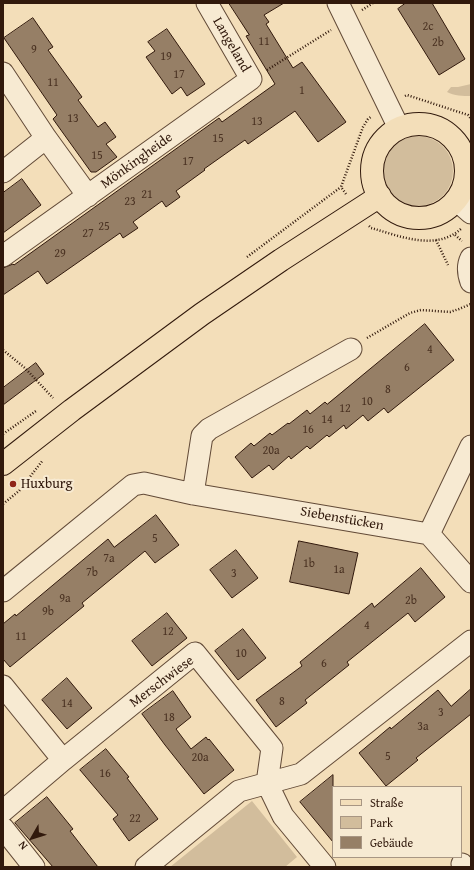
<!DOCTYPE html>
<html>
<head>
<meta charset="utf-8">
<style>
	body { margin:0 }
	#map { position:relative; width:474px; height:870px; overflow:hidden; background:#f3deb9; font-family:"Gentium Book Plus",serif }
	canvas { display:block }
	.frame { position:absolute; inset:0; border:4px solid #31190c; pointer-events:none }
	.legend { position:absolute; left:332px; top:786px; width:130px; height:72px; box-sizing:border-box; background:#f7ead2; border:1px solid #a89683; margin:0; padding:5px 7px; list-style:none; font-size:12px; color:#31190c }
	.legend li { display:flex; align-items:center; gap:8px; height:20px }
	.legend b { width:20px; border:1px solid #a89683 }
	.north { position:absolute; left:12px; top:818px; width:40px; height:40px; -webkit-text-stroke:3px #f7ead2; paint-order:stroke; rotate:231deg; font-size:11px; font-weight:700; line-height:16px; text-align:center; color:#31190c }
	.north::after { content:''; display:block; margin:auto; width:14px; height:18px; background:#31190c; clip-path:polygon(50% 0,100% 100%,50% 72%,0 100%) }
</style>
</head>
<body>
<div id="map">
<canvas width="474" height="870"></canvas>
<div class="frame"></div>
<ul class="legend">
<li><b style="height:5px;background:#f3deb9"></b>Straße</li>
<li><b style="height:11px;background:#d2bd9c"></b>Park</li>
<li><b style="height:11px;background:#967f66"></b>Gebäude</li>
</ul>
<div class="north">N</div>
</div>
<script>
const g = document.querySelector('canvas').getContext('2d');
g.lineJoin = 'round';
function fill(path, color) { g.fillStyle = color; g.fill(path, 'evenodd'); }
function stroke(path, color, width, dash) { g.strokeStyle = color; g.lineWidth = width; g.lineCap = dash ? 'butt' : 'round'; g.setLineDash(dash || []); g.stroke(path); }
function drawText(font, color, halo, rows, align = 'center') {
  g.font = font + ' "Gentium Book Plus",serif'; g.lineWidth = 4; g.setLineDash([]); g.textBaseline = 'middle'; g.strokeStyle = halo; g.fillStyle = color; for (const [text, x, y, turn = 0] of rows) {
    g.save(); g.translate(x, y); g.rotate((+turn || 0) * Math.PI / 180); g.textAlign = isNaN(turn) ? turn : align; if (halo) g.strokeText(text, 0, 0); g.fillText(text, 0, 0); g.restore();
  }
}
fill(new Path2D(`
	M471,84V96C463,96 454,96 447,92L451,87H458Z
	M383 171a35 35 0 1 1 70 0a35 35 0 1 1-70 0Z
	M252,801L297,857L285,867H170Z`), '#d2bd9c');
const building = new Path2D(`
	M229,3H284L264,15L269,22L266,24L293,68L302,62L346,122L318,142L295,111L248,144L245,140L204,169L205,170L176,191L180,197L166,207L162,201L133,222L138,228L123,238L120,233L47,284L38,271L3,295V268L13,264L14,265L219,118L222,122L275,84L246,36L249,35Z
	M406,3H432L465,59L439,75L398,9Z
	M33,18L53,47L48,50L82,97L78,100L98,127L105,122L116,137L106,144L117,157L96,172H91L53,119L57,115L4,38Z
	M167,29L205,84L187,96L181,87L172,94L146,57L155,51L148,42Z
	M22,179L41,205L3,233V193Z
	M425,324L454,360L388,413L384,408L368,421L363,415L346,429L344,425L329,437L327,435L310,449L307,446L291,459L289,456L273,470L269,465L252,478L235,457L251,443L254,446L270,433L272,435L288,423L289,424L307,410L310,414L325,402L327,404Z
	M36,363L44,374L3,405V388Z
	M156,515L179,545L155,563L145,551L82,603L84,606L10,667L3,659V624L15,614L16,616L108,539L114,547Z
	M299,541L358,553L349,594L290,582Z
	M236,550L258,578L232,598L210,570Z
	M421,568L445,597L415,622L408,613L347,662L349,665L305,700L307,703L276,727L256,700L302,666L300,662L349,622L372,603L374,607Z
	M167,613L187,638L152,666L132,641Z
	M243,629L266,658L238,680L215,651Z
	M67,678L92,708L67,729L42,700Z
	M471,689V714L416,758L418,760L386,786L359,753L390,727L391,729L438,690L451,706Z
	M173,691L191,717L176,729L191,749L206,737L208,740L209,739L234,770L204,794L165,745L142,714Z
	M106,749L129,777L127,778L158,819L129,841L113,819L118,815L80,770Z
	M333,775V842L300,802Z
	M47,797L73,829L70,831L98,867H53L15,823Z`);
fill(building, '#967f66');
stroke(building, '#31190c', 1);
const minor = new Path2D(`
	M338,3L399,128
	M3,73L46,138L88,196
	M3,172L46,138
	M456,200L471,213
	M3,256L251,79L207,3
	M471,258C467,266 468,274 471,282
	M193,494L202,436L209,429L351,349
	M429,534L471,446
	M3,591L133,485L144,483L193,494L429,534L471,582
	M3,686L63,760L195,653L272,748L267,783L283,816L325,867
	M3,811L63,760
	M3,828L34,867
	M462,864L464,867
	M146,867L239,791L301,774L471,641`);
const primary = new Path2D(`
	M372 171a47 47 0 1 1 94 0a47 47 0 1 1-94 0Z
	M3,464L72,410L202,314L281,260L380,196`);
stroke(minor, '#624a37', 23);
stroke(primary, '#31190c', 24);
stroke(new Path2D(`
	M362,10L373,3
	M267,70L331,30
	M405,96L407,95L468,115L471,119
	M346,194L341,187L363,127L368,119L372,116
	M369,226L371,228C400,236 436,252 462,228
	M455,235L462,241
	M436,240L448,265
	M247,257L341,187
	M367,338L410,313L421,310L450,312L459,309L471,304
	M3,350L25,368L53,398
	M3,434L36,411
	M3,504L19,491L43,460`), '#31190c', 2.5, [1, 2]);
stroke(minor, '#f7ead2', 21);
stroke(primary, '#f3deb9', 22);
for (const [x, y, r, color] of [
	[13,484,4,"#8f2418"]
]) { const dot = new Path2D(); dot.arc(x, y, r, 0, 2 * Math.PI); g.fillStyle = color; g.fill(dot); stroke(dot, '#f7ead2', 1.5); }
drawText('12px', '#4a3222', null, [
	["2c",428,27],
	["11",264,42],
	["2b",438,43],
	["9",34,50],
	["19",166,57],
	["17",179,75],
	["11",53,83],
	["1",302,91],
	["13",73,119],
	["13",257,122],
	["15",218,139],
	["15",97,156],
	["17",188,162],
	["21",147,195],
	["23",130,202],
	["25",104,227],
	["27",88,234],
	["29",60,254],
	["4",430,350],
	["6",407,368],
	["8",388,390],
	["10",367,402],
	["12",345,409],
	["14",327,420],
	["16",308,430],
	["20a",271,451],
	["5",155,539],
	["7a",109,559],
	["1b",309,564],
	["1a",339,570],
	["7b",92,573],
	["3",234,574],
	["9a",65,599],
	["2b",411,601],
	["9b",48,612],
	["4",367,626],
	["12",168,632],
	["11",21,637],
	["10",241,654],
	["6",324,664],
	["8",282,702],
	["14",67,704],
	["3",441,713],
	["18",169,718],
	["3a",423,727],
	["5",388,757],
	["20a",200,758],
	["16",105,774],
	["22",135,819]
]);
drawText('14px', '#31190c', '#f7ead2', [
	["Langeland",231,45,60],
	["Mönkingheide",137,161,-36],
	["Siebenstücken",342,519,10],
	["Merschwiese",162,682,-37]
]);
drawText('14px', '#31190c', '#f7ead2', [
	["Huxburg",21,484]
], 'left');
</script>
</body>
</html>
